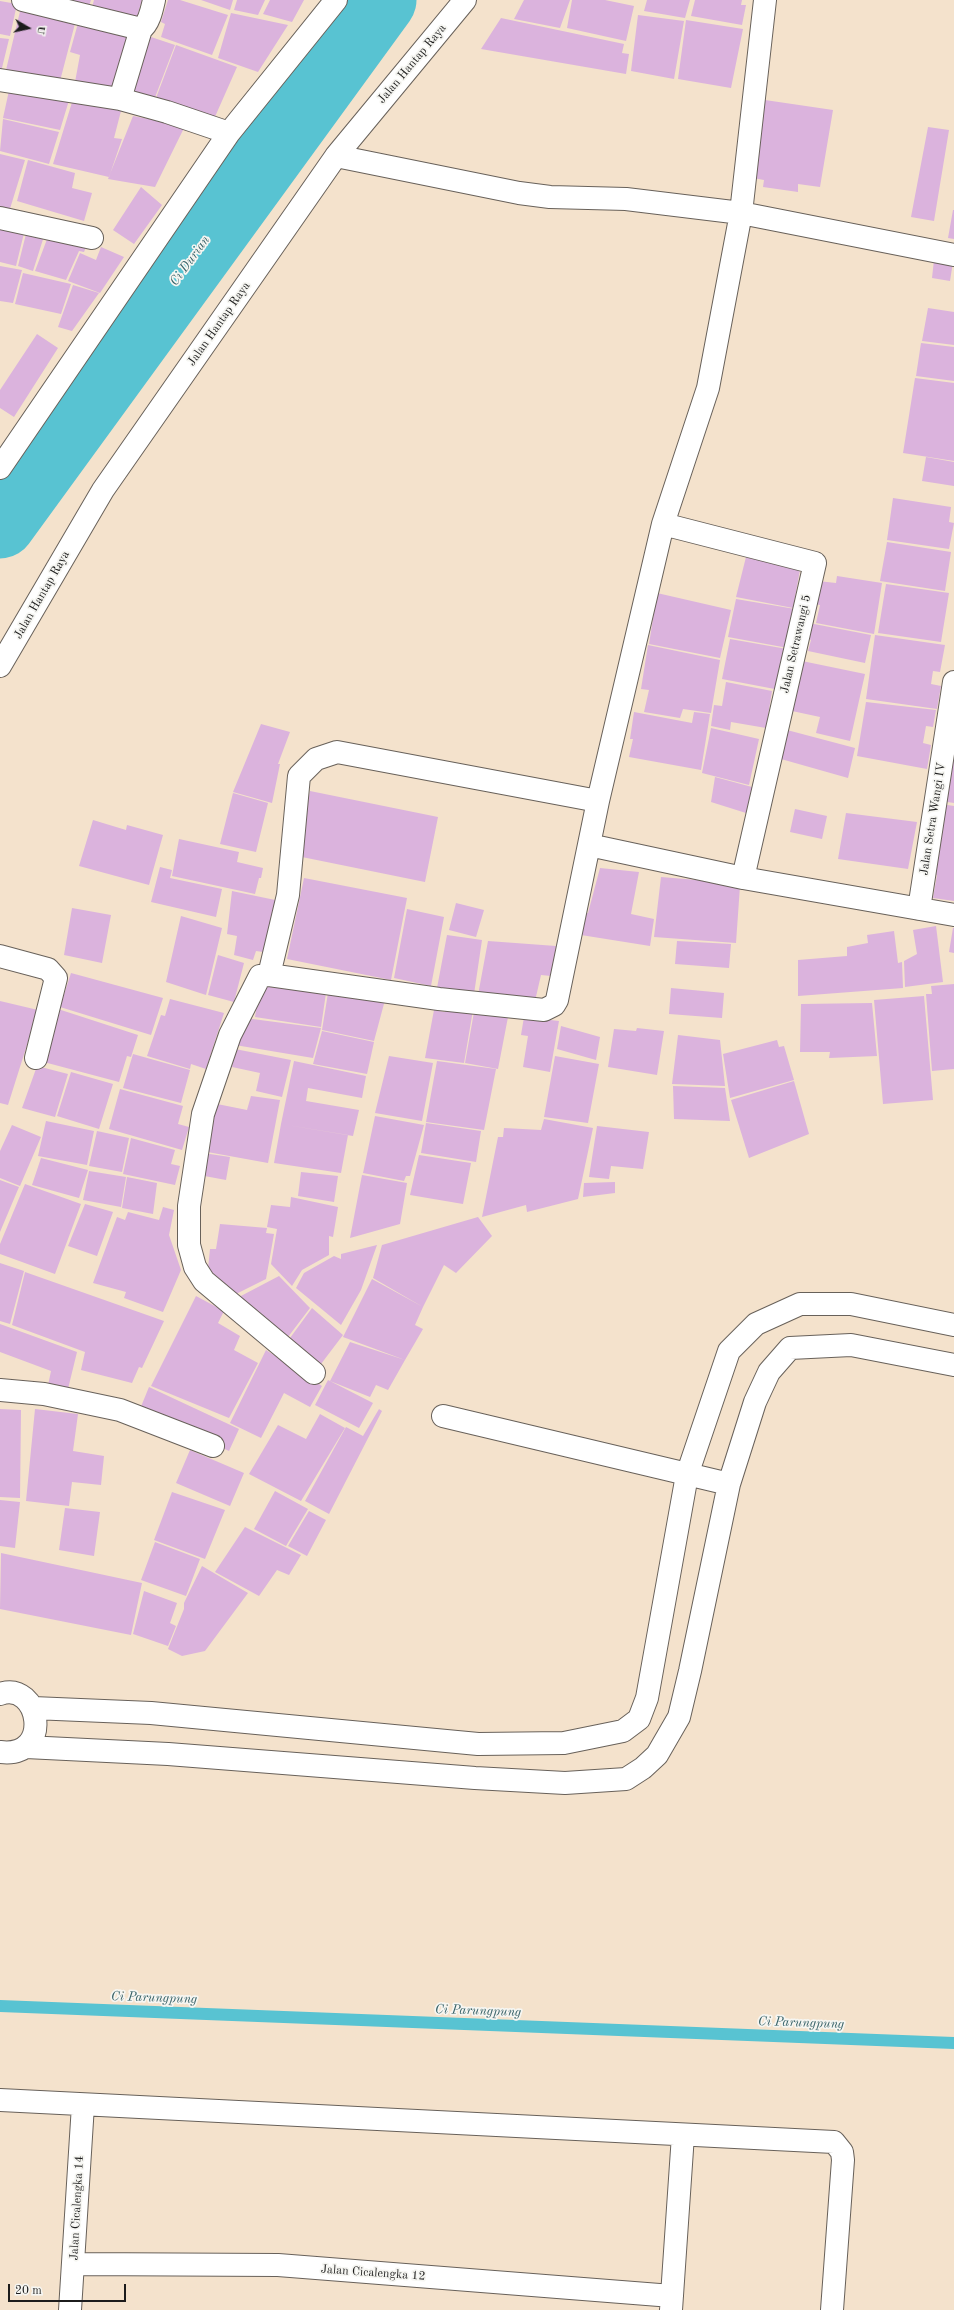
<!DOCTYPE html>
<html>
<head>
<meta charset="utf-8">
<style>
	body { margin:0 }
	#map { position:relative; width:954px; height:2310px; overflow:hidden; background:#f4e2cc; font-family:"Old Standard TT",serif }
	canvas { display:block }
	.north { position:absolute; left:8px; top:8px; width:40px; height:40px; -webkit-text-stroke:3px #f6f6f2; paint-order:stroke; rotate:99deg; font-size:11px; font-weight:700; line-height:16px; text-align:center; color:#1c1c1c }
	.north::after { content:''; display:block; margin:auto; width:14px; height:18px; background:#1c1c1c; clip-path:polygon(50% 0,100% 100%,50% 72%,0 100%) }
	.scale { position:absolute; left:8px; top:2284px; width:118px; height:18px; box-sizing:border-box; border:2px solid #1c1c1c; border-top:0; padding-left:5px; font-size:12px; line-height:14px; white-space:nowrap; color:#1c1c1c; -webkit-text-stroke:3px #f6f6f2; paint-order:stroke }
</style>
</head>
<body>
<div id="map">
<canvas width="954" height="2310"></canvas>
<div class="north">U</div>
<div class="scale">20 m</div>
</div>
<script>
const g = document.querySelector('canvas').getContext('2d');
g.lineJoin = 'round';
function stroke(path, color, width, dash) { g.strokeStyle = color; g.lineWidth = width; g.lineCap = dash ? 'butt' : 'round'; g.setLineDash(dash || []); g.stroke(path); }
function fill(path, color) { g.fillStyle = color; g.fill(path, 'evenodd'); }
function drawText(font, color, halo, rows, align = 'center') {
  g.font = font + ' "Old Standard TT",serif'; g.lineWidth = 3.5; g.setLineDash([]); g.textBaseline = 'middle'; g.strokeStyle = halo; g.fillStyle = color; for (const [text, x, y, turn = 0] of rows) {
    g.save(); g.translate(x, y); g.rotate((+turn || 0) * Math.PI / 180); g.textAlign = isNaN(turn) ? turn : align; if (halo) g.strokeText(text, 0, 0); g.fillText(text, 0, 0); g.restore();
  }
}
stroke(new Path2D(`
	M0,2006L954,2043`), '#58c3d2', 12);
stroke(new Path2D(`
	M0,523L381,0`), '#58c3d2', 71);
fill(new Path2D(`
	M65,0H91L89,6Z
	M94,0H142L135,24L91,11Z
	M168,0H180L228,15L212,55L161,37L165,24L161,22Z
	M201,0H233L230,10Z
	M237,0H265L258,15L234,10Z
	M270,0H304L292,22L263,14Z
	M524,0H570L560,28L514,19Z
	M572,0H605L634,6L626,41L567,28Z
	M647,0H690L685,18L644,11Z
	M695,0H742L741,5H746L742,25L691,16Z
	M0,1L17,4L10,36L0,34Z
	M22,3L77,16L60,81L6,70Z
	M231,13L288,25L258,72L218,58Z
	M638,15L684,21L674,79L631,71Z
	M80,16L135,32L118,91L75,82L80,55L70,52Z
	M501,18L624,44L622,53L629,54L626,74L481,49Z
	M686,20L743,29L731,88L678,79Z
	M148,36L175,45L154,100L131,92Z
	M0,38L9,39L1,72H0Z
	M176,45L237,67L214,119L156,98Z
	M10,86L70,97L60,130L3,118Z
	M73,99L121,111L114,138L122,139L109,177L53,164Z
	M765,100L833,110L820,187L798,184V192L763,187L764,180L753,178Z
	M133,116L185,126L155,187L108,179Z
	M3,119L59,132L49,164L0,151Z
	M928,127L949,130L934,221L911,217Z
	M0,154L25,160L9,212L0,210Z
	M28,160L75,173L72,188L92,193L84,221L17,201Z
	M141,187L162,205L134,244L113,230Z
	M953,210H954V239L948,238Z
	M0,229H25L16,266L0,262Z
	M27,230L45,233L33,271L18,266Z
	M49,234L88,242L84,252L79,251L66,280L35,271Z
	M101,247L124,257L100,293L68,281L80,253L96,260Z
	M934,260L953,262L950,281L932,278Z
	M0,266L22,270L13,303L0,301Z
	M23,273L71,284L61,314L15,304Z
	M73,285L99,293L72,331L58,327Z
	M928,308L954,312V345L922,341Z
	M37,334L58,348L14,417L0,408V390Z
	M921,343L954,347V381L916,376Z
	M915,378L954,383V461L903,453Z
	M926,457L954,462V486L922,481Z
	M893,498L951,507L949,522L954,523L949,549L887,540Z
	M887,542L951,552L945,591L880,581Z
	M746,557L800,570L793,608L736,597Z
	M837,576L882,583L874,634L816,623L820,605L814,604L818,581L836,583Z
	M886,584L949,593L941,642L878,633Z
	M657,593L731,610L720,658L649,644Z
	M736,599L795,609L788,648L728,637Z
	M809,623L871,635L865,663L808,651L811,640L807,638Z
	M875,635L945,645L940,672L933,671L931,684L941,686L937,709L866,699Z
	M730,639L787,649L780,690L722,679Z
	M648,645L720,660L711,713L683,709L680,718L644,712L649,690L641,689Z
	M802,661L865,674L850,741L816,733L820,717L792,711Z
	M726,682L772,691L766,728L731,722L730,730L711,726L714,705L722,706Z
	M866,702L936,710L933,727L926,726L923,743L931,745L927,769L857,756Z
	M634,712L692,723L694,712L710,714L701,770L629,757L633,739H630Z
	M261,724L290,732L278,764H280L272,803L233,792Z
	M711,728L759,739L749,785L702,773Z
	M787,730L855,748L848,778L781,759Z
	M954,746V803L941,801Z
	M715,777L752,787L746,813L711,802Z
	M310,791L438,817L425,882L297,856Z
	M233,793L268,803L256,852L220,844Z
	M941,804L954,806V901L933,898L937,875L928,873Z
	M795,809L827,816L822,839L790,832Z
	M846,813L917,822L908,869L838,859Z
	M93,820L126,830L127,825L163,835L149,885L79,866Z
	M179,839L239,852L237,862L263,868L261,878H259L255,894L172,876Z
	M160,867L172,870L170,878L222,889L216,917L151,902Z
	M600,868L639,872L631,914L654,919L650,946L581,935L585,913H588Z
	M661,877L697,880L698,877L740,886L736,943L654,937Z
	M304,878L407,898L391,980L287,959Z
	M232,891L280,901L270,953L256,951L253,960L234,955L237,936L227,934Z
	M456,903L484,910L476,937L449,930Z
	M72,908L111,915L102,963L64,955Z
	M407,909L444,917L431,986L394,978Z
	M181,916L222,928L206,995L166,982Z
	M936,926L943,982L905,987L904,961L917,954L913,930Z
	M953,928H954V953L949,952Z
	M894,931L898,963L902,962L903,988L798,996V960L847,956V947L868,943L867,935Z
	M447,935L482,940L474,994L437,988Z
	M488,941L556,946L551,976L541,975L535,1001L478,995Z
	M677,941L731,944L729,968L675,964Z
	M218,955L244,963L234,1002L208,995Z
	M71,973L163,998L151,1035L60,1007Z
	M954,984V1069L932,1071L926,994H932L931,986Z
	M260,986L326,993L321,1027L255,1017Z
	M671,988L724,993L722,1018L669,1014Z
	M328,993L385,1000L374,1041L322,1030Z
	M924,996L933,1100L883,1104L874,1000Z
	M170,999L224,1013L206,1069L191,1064L190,1069L147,1056L161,1015L165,1016Z
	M0,1001L38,1010L8,1105L0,1103Z
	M872,1003L877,1056L829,1058L830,1052H800L801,1004Z
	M446,1007L473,1010L464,1063L425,1058L434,1010L445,1012Z
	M58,1009L138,1035L131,1057L127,1056L119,1082L40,1061Z
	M474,1012L508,1017L498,1069L465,1063Z
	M524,1017L559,1021L550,1072L523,1067L528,1036L521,1035Z
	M245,1018L321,1028L313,1058L235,1045Z
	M561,1026L600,1037L596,1060L557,1049Z
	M637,1028L664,1031L657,1075L608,1067L614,1029L636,1031Z
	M322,1031L374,1042L367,1074L313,1064Z
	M678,1035L720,1040L725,1086L672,1084Z
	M777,1040L779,1047L784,1046L794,1080L730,1098L723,1054Z
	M235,1049L291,1060L282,1097L256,1091L260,1073L232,1067Z
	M133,1054L190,1070L181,1103L123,1088Z
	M389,1056L433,1063L422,1121L375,1113Z
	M555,1056L599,1064L588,1123L544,1117Z
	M294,1061L366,1076L362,1098L308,1088L306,1101L359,1110L353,1136L281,1124Z
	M437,1061L496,1069L484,1130L426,1122Z
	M37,1066L68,1074L55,1117L22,1108Z
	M71,1072L113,1084L99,1129L57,1116Z
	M794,1081L809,1134L749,1158L731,1100Z
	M673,1086L725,1088L730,1121L674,1119Z
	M120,1089L183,1106L178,1124L189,1127L182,1150L109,1129Z
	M251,1096L280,1100L268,1163L202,1151L212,1125L217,1104L247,1110Z
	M375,1116L424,1125L410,1176H406L404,1181L363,1173Z
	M544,1119L593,1128L578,1199L527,1212L526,1205L482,1217L498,1137H503L504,1128L541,1130Z
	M46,1121L94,1131L87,1165L38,1156Z
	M426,1123L481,1131L476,1162L421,1153Z
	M281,1124L348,1135L341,1173L274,1163Z
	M12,1125L41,1137L20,1186L0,1178V1151Z
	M597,1126L649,1132L643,1169L611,1166L609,1179L589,1177Z
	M97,1131L129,1138L122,1172L89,1166Z
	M131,1138L175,1150L171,1164L180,1166L175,1185L123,1174Z
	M203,1153L230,1157L226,1180L199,1175Z
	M419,1155L471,1163L463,1204L410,1195Z
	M41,1158L88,1170L79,1198L32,1185Z
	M89,1171L126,1177L121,1207L83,1200Z
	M301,1172L338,1176L334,1202L298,1196Z
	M362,1175L407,1183L400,1224L350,1238Z
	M127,1177L157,1183L153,1214L122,1208Z
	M0,1180L19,1187L0,1232Z
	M615,1182V1193L583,1197L584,1183Z
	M25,1184L81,1204L55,1274L0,1254V1244Z
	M291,1197L338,1207L333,1237L329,1236V1255L302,1270L292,1286L271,1264L277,1229L267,1227L271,1205L290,1207Z
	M85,1204L113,1212L97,1256L68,1246Z
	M163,1207L174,1210L169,1235L181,1270L163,1312L124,1298L126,1292L93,1283L117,1217L125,1220L128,1212L159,1220Z
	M478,1217L492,1236L456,1273L444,1265L423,1307L373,1278L382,1245Z
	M220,1224L267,1228L266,1233L274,1234L266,1279L236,1294L208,1269L210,1249H216Z
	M377,1245L361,1290L341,1325L296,1288L304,1273L334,1256L341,1259V1254Z
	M0,1263L24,1271L10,1324L0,1321Z
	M25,1272L164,1321L142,1368L139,1367L132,1383L81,1370L85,1352L12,1325Z
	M279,1276L310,1308L288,1337L239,1297Z
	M372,1279L423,1307L415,1325L423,1329L405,1360L343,1337Z
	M196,1296L224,1311L218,1323L240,1336L234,1350L258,1363L229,1418L151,1386Z
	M312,1308L343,1335L321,1364L290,1338Z
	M0,1324L77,1352L67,1393L47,1390L51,1371L0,1352Z
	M350,1342L405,1360L388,1390L376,1385L370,1397L330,1381Z
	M266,1350L322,1386L310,1407L284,1393L261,1438L230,1423Z
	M328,1380L373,1403L359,1428L315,1405Z
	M149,1387L239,1429L229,1451L140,1409Z
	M0,1409L21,1410L20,1498L0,1497Z
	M35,1409L78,1414L73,1451L104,1456L101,1485L72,1482L69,1506L26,1501Z
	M379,1409L382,1411L329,1514L305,1501L346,1427L363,1436Z
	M320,1414L345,1428L301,1501L249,1474L278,1425L306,1439Z
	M190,1450L244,1473L230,1506L176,1483Z
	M275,1491L308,1509L286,1546L254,1529Z
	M172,1492L225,1510L205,1559L154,1540Z
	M0,1500L20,1502L15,1548L0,1546Z
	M65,1508L100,1512L94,1556L59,1550Z
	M309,1511L326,1520L307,1556L288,1546Z
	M245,1527L301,1555L289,1575L277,1570L259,1596L215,1572Z
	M155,1542L200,1559L186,1596L141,1580Z
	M1,1553L142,1583L131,1635L0,1609Z
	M202,1566L248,1593L205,1651L182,1656L168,1649L184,1609V1603Z
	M144,1591L177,1603L170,1623L176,1626L168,1646L133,1634Z`), '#dbb3dd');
const minor = new Path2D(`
	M23,0L141,29
	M141,29C149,24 152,9 154,0
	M0,80L120,99L167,112L229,133
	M120,99L141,29
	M336,156L519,193L550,197L626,199L741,213L954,255
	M0,218L92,238
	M0,468L229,133L336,0
	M663,524L815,563L743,878
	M0,666L103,490L336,156L465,0
	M589,845L743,878L954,915
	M919,909L954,682
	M0,956L48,969L56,978L36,1058
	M269,975L288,895L299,776L316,759L337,752L598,801
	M314,1373L204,1281L195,1267L189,1245V1206L203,1114L230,1035L260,976L269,975L439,999L544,1010L554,1005L557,1000L598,801L663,524L708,388L741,213L765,0
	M0,1390L44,1394L120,1410L213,1446
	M443,1416L729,1484
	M0,1694C40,1680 54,1759 0,1752
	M33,1708L151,1713L478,1744L564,1743L623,1731L639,1719L647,1698L687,1475L729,1351L756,1324L800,1304H851L954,1325
	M26,1747L168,1754L475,1778L565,1783L626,1779L643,1768L657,1755L679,1717L690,1671L729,1484L755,1402L769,1372L790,1348L851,1345L954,1365
	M0,2100L834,2142L842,2152L843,2160L832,2310
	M73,2264L278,2265L672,2296
	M70,2310L83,2105
	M671,2310L683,2135`);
stroke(minor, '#68615a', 24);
stroke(minor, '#fff', 22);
drawText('12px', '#1c1c1c', '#f6f6f2', [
	["Jalan Hantap Raya",412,64,-50],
	["Jalan Hantap Raya",219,324,-55],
	["Jalan Hantap Raya",42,595,-60],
	["Jalan Setrawangi 5",796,644,-77],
	["Jalan Setra Wangi IV",933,819,-81],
	["Jalan Cicalengka 14",77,2208,-87],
	["Jalan Cicalengka 12",373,2273,4]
]);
drawText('italic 13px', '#345f65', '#f6f6f2', [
	["Ci Durian",190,261,-54],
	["Ci Parungpung",154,1998,2],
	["Ci Parungpung",478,2011,2],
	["Ci Parungpung",801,2023,2]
]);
</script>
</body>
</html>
